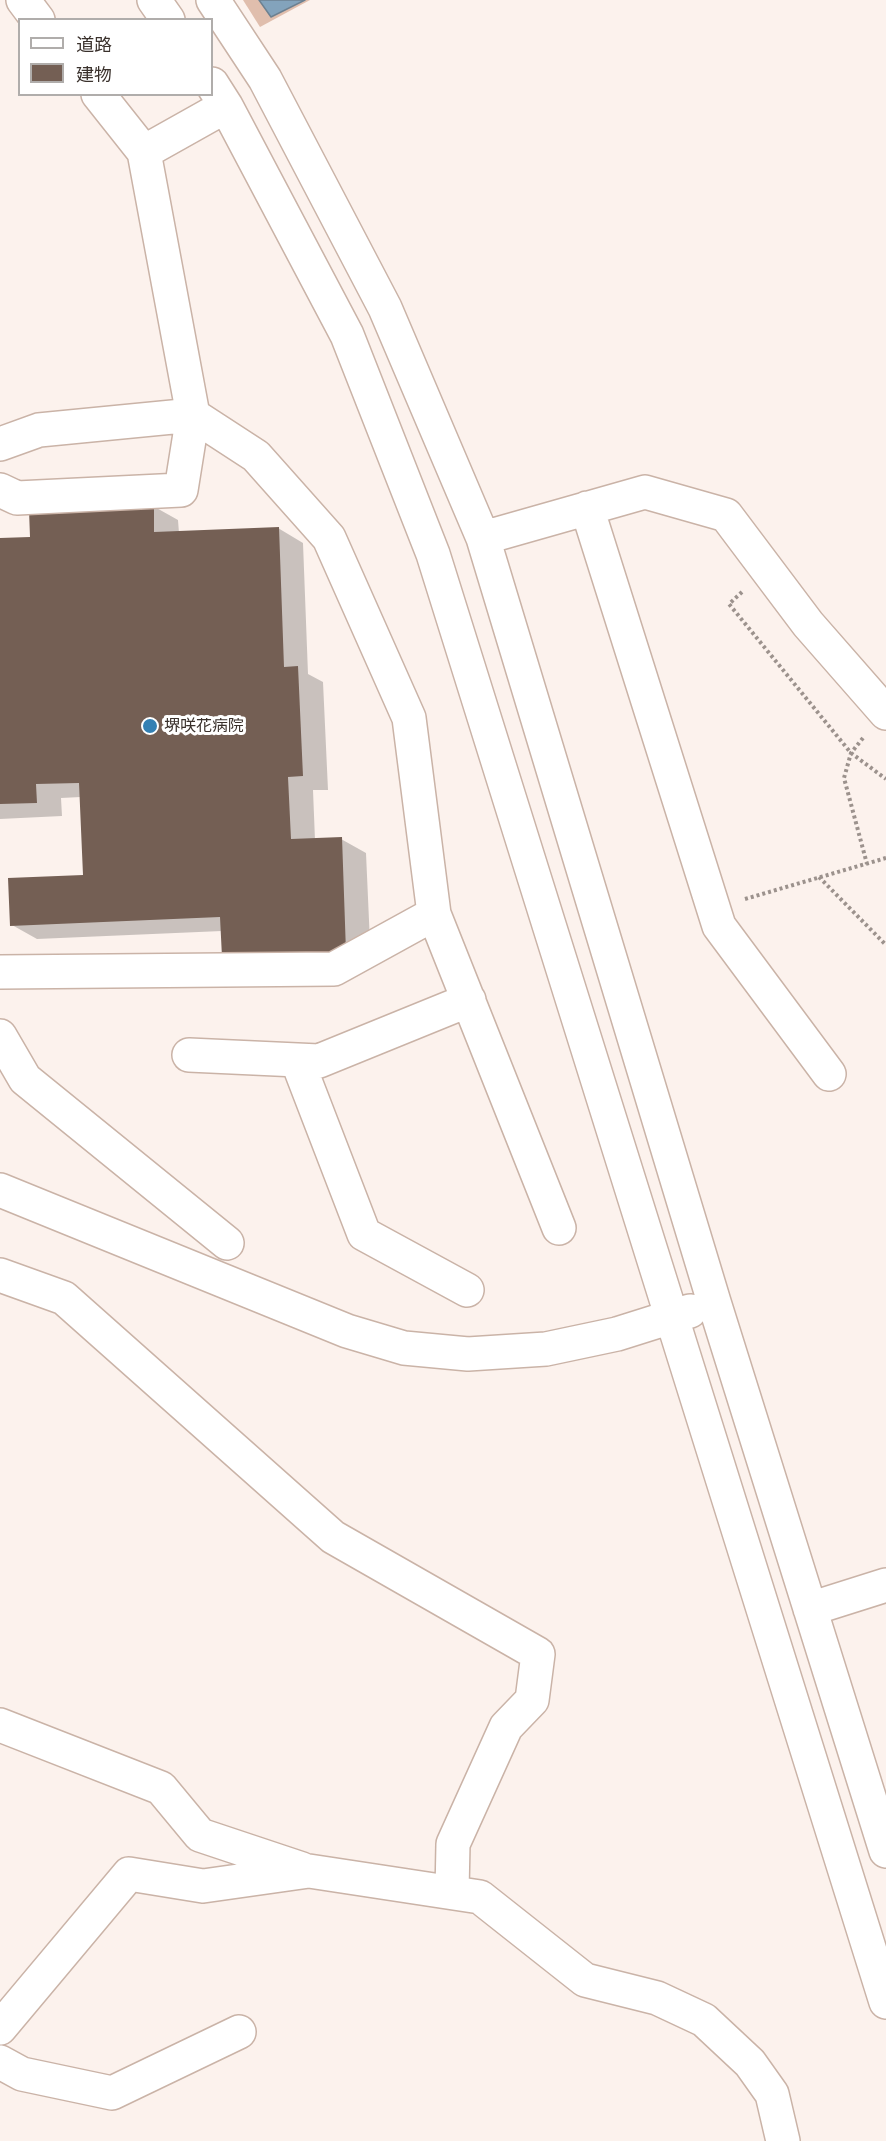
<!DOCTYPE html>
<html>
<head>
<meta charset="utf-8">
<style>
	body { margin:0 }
	#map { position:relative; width:886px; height:2141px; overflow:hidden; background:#fcf2ed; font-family:"PT Serif","Noto Sans JP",serif }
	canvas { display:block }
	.legend { position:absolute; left:18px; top:18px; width:195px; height:78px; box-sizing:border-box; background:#fff; border:2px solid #b0adab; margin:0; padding:8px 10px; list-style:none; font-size:18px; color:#3a312c }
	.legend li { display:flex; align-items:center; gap:12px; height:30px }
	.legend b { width:30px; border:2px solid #b0adab }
</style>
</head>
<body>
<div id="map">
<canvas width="886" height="2141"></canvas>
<ul class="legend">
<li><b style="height:8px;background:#fff"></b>道路</li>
<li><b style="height:16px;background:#745f54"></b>建物</li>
</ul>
</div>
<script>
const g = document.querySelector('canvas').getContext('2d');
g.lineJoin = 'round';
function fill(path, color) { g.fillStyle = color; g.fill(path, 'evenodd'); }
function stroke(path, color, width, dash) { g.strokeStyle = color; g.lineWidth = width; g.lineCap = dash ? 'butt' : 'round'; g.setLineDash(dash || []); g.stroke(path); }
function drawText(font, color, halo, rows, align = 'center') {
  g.font = font + ' "PT Serif","Noto Sans JP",serif'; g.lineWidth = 6; g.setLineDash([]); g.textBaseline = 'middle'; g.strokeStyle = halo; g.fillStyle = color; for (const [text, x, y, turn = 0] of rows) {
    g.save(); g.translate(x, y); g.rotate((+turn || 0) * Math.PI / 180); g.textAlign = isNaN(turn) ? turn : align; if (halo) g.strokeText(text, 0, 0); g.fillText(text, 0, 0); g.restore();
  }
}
fill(new Path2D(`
	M243,0H310L260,27Z`), '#e0bead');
const water = new Path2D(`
	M259,0H305L271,17Z`);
fill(water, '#83a3bc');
stroke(water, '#6d8191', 1.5);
fill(new Path2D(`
	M153,506L178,520L179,533L278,528L303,543L308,674L323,682L328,790H313L315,840L341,839L366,853L371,965L222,931L37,939L12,925L85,876L81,797L61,798L62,816L0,819V540L32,538Z`), '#0003');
fill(new Path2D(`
	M154,504V532L279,527L284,667L298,666L303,776L288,777L291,839L342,837L346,952L222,957L220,917L10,926L8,878L83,875L79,783L36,784L37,803L0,804V538L30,537L29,510Z`), '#745f54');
const minor = new Path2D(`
	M23,0L38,20
	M154,0L168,20
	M213,0L265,79L385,308L483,538L714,1302L886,1851
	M212,84L226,106L347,335L433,554L886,2002
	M98,94L144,152L226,106
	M0,444L39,430L193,415L256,456L329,538L409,718L434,914L559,1228
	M0,490L17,498L181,490L193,415L144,152
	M587,508L719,926L829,1074
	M483,538L645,492L726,515L808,624L886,713
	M0,972L334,969L434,914
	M0,1036L25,1079L227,1243
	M189,1055L319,1061L469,1000
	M297,1060L364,1234L467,1290
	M0,1190L347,1331L404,1348L468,1354L546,1349L617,1334L690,1311
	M0,1275L64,1298L333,1537L538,1654L532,1700L506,1727L453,1844L452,1892
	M810,1609L886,1585
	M0,1725L161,1788L200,1835L302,1869
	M0,2028L129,1874L203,1886L309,1871L480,1897L585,1980L657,1998L704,2020L750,2063L772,2094L783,2141
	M0,2062L22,2074L112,2093L239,2032`);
stroke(minor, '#cab3a7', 36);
stroke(new Path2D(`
	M742,592L729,604L851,753L886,779
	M863,738L851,753L844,778L867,864
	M819,877L886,945
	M745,899L886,858`), '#9c928d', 4, [3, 3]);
stroke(minor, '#fff', 33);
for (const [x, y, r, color] of [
	[150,726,8,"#3480b3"]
]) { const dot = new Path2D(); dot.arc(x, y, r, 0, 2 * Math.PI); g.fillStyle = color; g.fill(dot); stroke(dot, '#fff', 2); }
drawText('16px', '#3a312c', '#fff', [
	["堺咲花病院",164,726]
], 'left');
</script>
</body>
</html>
